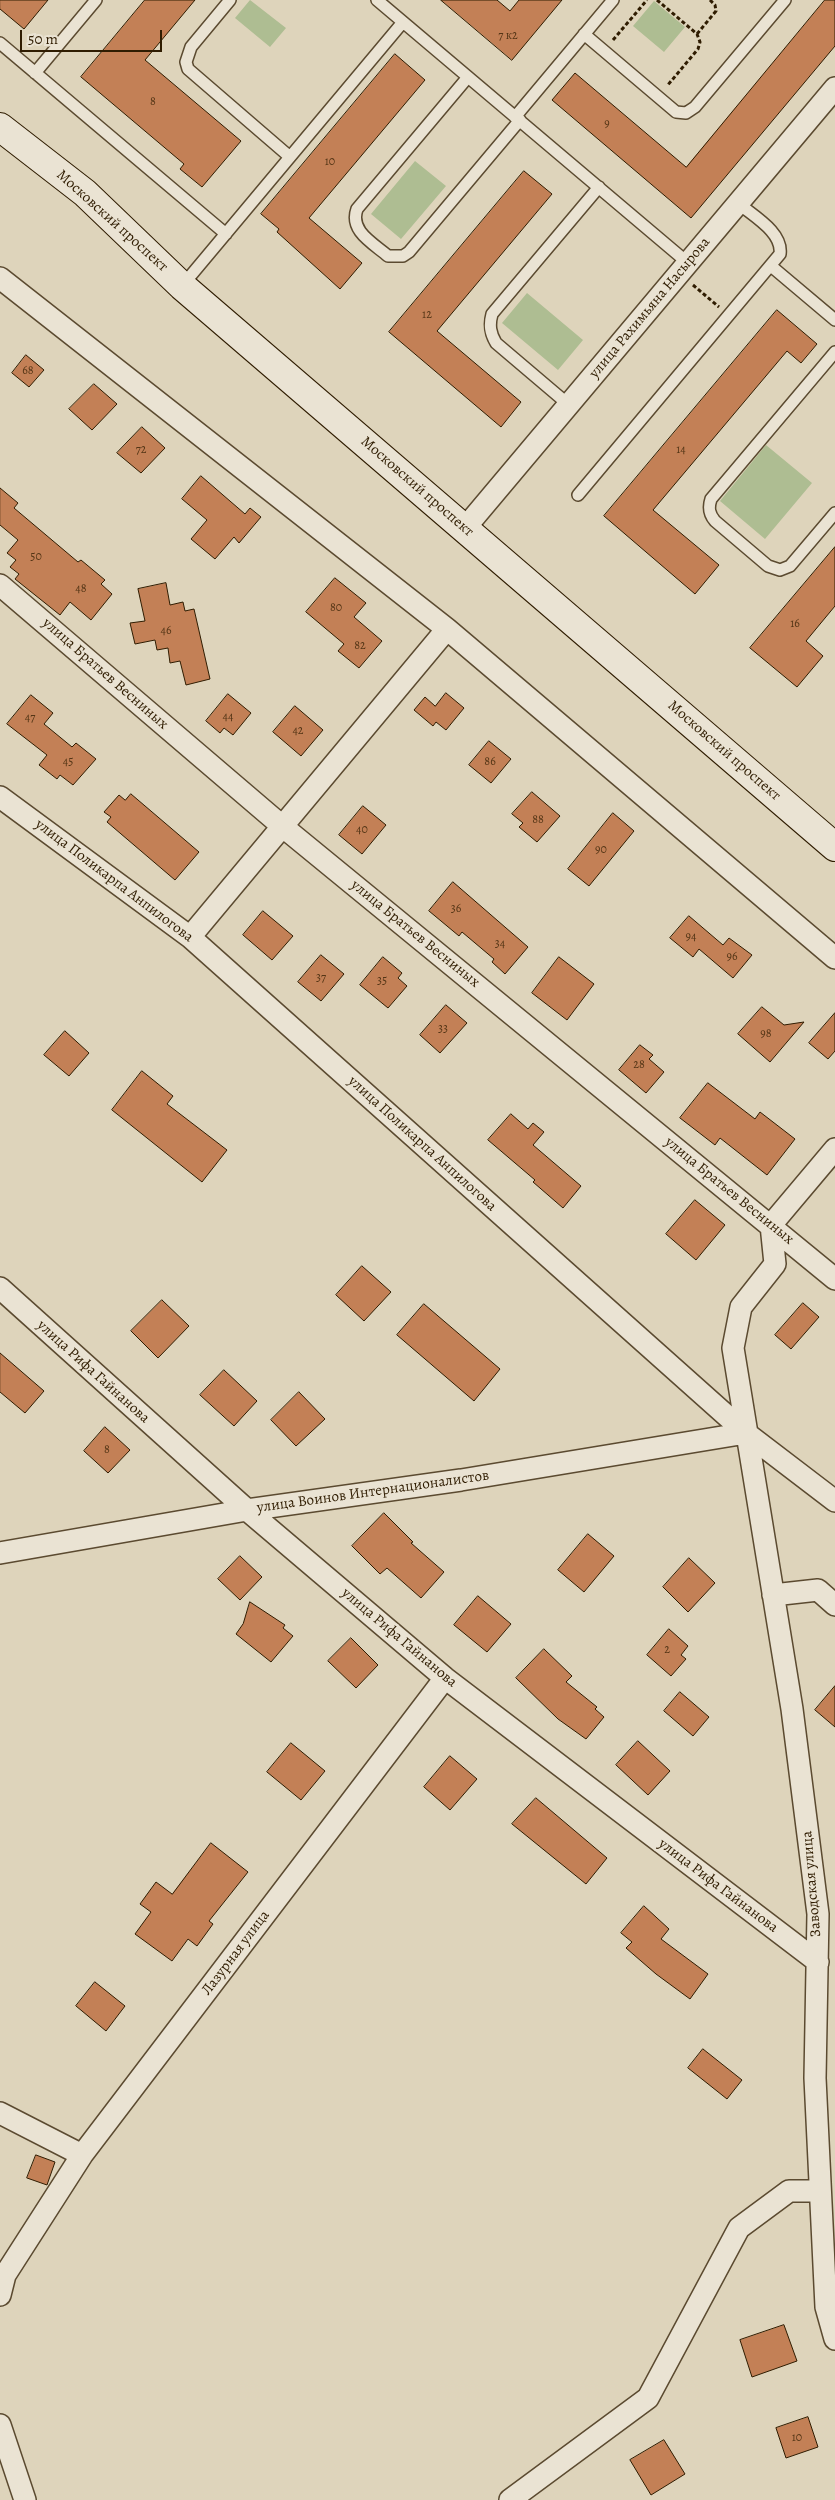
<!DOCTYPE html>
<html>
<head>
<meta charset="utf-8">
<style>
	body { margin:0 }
	#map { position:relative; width:835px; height:2500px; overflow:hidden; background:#ded4bb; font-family:Alegreya,serif }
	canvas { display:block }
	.scale { position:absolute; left:20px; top:30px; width:142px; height:22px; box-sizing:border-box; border:2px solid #2f1c01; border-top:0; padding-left:6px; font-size:15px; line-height:18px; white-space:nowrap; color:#2f1c01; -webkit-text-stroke:4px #eae3d3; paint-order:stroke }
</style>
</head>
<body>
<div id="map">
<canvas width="835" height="2500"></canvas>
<div class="scale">50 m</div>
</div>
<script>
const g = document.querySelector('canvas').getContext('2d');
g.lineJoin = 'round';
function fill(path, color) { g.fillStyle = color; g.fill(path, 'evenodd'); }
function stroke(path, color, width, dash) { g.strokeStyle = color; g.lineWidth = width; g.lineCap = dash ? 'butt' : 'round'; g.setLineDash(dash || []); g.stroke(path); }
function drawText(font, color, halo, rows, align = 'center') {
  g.font = font + ' Alegreya,serif'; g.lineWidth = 5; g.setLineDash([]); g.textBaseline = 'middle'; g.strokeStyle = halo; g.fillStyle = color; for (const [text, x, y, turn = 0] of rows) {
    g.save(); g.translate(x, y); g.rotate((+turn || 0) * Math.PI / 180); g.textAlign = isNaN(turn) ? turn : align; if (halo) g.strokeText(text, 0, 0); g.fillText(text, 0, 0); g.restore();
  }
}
fill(new Path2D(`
	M250,0L286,28L270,47L235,18Z
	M654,1L685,27L664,52L633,26Z
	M415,161L446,186L401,239L371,214Z
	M527,293L583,340L558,370L502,323Z
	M766,445L812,483L765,539L720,501Z`), '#aebd92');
const building = new Path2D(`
	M0,0H48L24,29L0,9Z
	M145,0H195L145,60L241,141L202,187L180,169L184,164L81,77Z
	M441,0H497L510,11L519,0H562L512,60Z
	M825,0H835V46L691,218L552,100L575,73L686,167Z
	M395,54L425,80L309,218L362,263L340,289L277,232L279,229L261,214Z
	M524,171L552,194L437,331L521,402L501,427L389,332Z
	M777,310L817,344L801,363L787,351L653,510L719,565L695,594L604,516Z
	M26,355L44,370L29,387L12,373Z
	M94,384L117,404L92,430L69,409Z
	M142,427L165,448L141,473L117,453Z
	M201,476L245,514L250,508L261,517L239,543L234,537L215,559L191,539L207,520L182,499Z
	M0,488L18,503L14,508L78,562L81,560L105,580L101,584L112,594L91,620L70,602L60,615L15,579L19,574L10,567L16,560L7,553L18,540L0,525Z
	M835,547V606L806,641L823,656L797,687L750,648Z
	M335,578L366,603L354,617L382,641L359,668L338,651L344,644L306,612Z
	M166,583L170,605L183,602L185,611L194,609L210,679L186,685L180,661L170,663L168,648L157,650L155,640L135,644L130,623L145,621L138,589Z
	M446,693L464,708L446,730L436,722L433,726L414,710L425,697L435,706Z
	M228,694L251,713L233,735L224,728L220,733L206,721Z
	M31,695L53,713L44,724L72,747L76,743L96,759L73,785L60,775L57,779L39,765L47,755L7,724Z
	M295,706L323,730L301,756L273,732Z
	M489,741L511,759L491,783L469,765Z
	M532,792L560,816L537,842L519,827L523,823L512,814Z
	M131,794L199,852L175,880L107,822L111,817L104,812L119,795L125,800Z
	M363,806L386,825L362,854L339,835Z
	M613,813L634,831L589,886L568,869Z
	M453,882L528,947L505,974L492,962L494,959L462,932L459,936L429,911Z
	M263,911L293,936L272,960L243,935Z
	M689,916L723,945L729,938L752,955L733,978L699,949L693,957L670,938Z
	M321,955L344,974L321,1001L298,982Z
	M383,957L402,973L398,978L407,986L388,1008L360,985Z
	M559,957L594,984L567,1020L532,993Z
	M446,1005L467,1023L440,1053L420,1035Z
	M762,1007L784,1025L804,1022L770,1062L738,1034Z
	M835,1013V1051L828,1059L809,1043Z
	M65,1031L89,1053L69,1076L44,1055Z
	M640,1045L653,1055L649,1059L664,1072L646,1093L619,1070Z
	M142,1071L173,1096L167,1104L227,1150L202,1182L112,1110Z
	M708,1083L755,1119L760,1112L795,1139L767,1175L720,1138L715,1145L680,1118Z
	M511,1114L528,1129L533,1123L544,1132L533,1145L581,1186L563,1208L533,1182L535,1180L488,1140Z
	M695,1200L725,1225L696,1260L666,1234Z
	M362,1266L391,1292L364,1321L336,1295Z
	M162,1300L189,1326L158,1358L131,1331Z
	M803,1303L819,1317L791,1349L775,1335Z
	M424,1304L500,1369L474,1401L397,1335Z
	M0,1353L44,1391L25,1413L0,1392Z
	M224,1370L257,1401L234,1426L200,1395Z
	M299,1392L325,1419L296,1446L271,1420Z
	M105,1427L130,1450L108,1473L84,1451Z
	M384,1513L413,1542L411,1543L444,1572L421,1598L387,1568L380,1574L352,1546Z
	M588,1534L614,1556L584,1592L558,1570Z
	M240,1556L262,1577L240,1600L218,1579Z
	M689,1558L715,1583L688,1612L663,1587Z
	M478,1596L511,1624L487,1652L454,1625Z
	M250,1602L285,1625L283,1628L293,1636L271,1662L236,1634L243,1624Z
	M669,1629L688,1646L681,1655L686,1659L671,1676L647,1655Z
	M351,1638L378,1665L356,1688L328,1661Z
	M544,1649L572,1676L566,1682L597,1707L595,1709L604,1717L586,1739L558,1719L516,1678Z
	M835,1686V1727L815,1710Z
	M680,1692L709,1717L693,1736L664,1711Z
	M638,1741L670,1771L648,1795L616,1765Z
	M291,1743L325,1771L301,1800L267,1772Z
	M450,1756L477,1779L450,1810L424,1787Z
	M536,1798L607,1858L586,1884L512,1824Z
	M211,1843L248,1872L209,1921L213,1924L197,1946L188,1939L172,1961L135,1934L151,1912L140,1904L156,1882L172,1894Z
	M644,1906L669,1929L661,1939L708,1974L690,1999L656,1974L626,1948L632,1942L621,1933Z
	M95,1982L125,2006L106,2031L76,2006Z
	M703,2049L742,2080L727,2099L688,2068Z
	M36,2155L55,2162L47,2185L27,2178Z
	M784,2325L797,2361L752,2377L740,2340Z
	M808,2417L818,2447L786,2458L776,2428Z
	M664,2440L685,2474L651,2495L630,2460Z`);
fill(building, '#c38056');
stroke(building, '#2f1c01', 1);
const lane = new Path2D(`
	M230,0L191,47L186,62L188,69L290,157
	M377,0L688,263
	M584,34L676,112L686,113L695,107L785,0
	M0,43L226,234
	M35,73L96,0
	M468,77L357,209C349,231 373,243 388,256H403L409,252L520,120
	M515,117L613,0
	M771,266L835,320
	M182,286L403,22
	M835,352L711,499C708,508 709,514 715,521L768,566L780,570L790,566L835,513
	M569,405L496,343C490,333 489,325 492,314L599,187
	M578,495L780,254C783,232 753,216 738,203`);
const street = new Path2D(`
	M0,278L447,629L835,958
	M465,528L835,88
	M0,585L282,826L835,1279
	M0,797L190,937L746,1433L835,1501
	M190,937L447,629
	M835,1149L771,1225L775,1264L741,1307L733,1348L792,1709L818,1914L815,2078L826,2307L835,2339
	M0,1288L247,1510L445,1678L818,1962
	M0,1553L247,1510L461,1480L746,1433
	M773,1595L818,1590L835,1605
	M0,2113L82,2155L445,1678
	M0,2295L5,2275L82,2155
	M0,2425L25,2500
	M510,2500L648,2398L739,2228L789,2191H820`);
const secondary = new Path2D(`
	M0,127L85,193L182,286L835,847`);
stroke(lane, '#5b4a30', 14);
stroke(street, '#5b4a30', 24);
stroke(secondary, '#2f1c01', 30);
stroke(new Path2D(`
	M657,0L697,34L700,42L698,49L667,86
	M697,34L716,11L715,5L710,0
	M613,40L647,0
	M693,285L719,307`), '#2f1c01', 3, [4, 2.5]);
stroke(lane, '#eae3d3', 11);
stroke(street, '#eae3d3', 21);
stroke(secondary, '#eae3d3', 28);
drawText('12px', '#543516', null, [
	["7 к2",508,36],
	["8",153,102],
	["9",607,124],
	["10",330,162],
	["12",427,315],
	["68",28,371],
	["72",141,450],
	["14",681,450],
	["50",36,557],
	["48",81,589],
	["80",336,608],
	["16",795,624],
	["46",166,631],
	["82",360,646],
	["44",228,717],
	["47",30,718],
	["42",298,731],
	["45",68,762],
	["86",490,762],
	["88",538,820],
	["40",362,830],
	["90",601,850],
	["36",456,909],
	["94",691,937],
	["34",500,944],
	["96",732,957],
	["37",321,978],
	["35",382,981],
	["33",443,1029],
	["98",766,1034],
	["28",639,1065],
	["8",107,1450],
	["2",667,1650],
	["10",797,2438]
]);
drawText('15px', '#2f1c01', '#eae3d3', [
	["Московский проспект",112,221,42],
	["улица Рахимьяна Насырова",650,308,-50],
	["Московский проспект",417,487,41],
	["улица Братьев Весниных",105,674,41],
	["Московский проспект",724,751,41],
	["улица Поликарпа Анпилогова",114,881,37],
	["улица Братьев Весниных",415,934,39],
	["улица Поликарпа Анпилогова",422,1144,42],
	["улица Братьев Весниных",729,1191,39],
	["улица Рифа Гайнанова",93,1372,42],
	["улица Воинов Интернационалистов",373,1492,-8],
	["улица Рифа Гайнанова",399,1638,40],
	["Заводская улица",812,1884,-95],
	["улица Рифа Гайнанова",718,1886,37],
	["Лазурная улица",236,1953,-53]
]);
</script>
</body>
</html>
